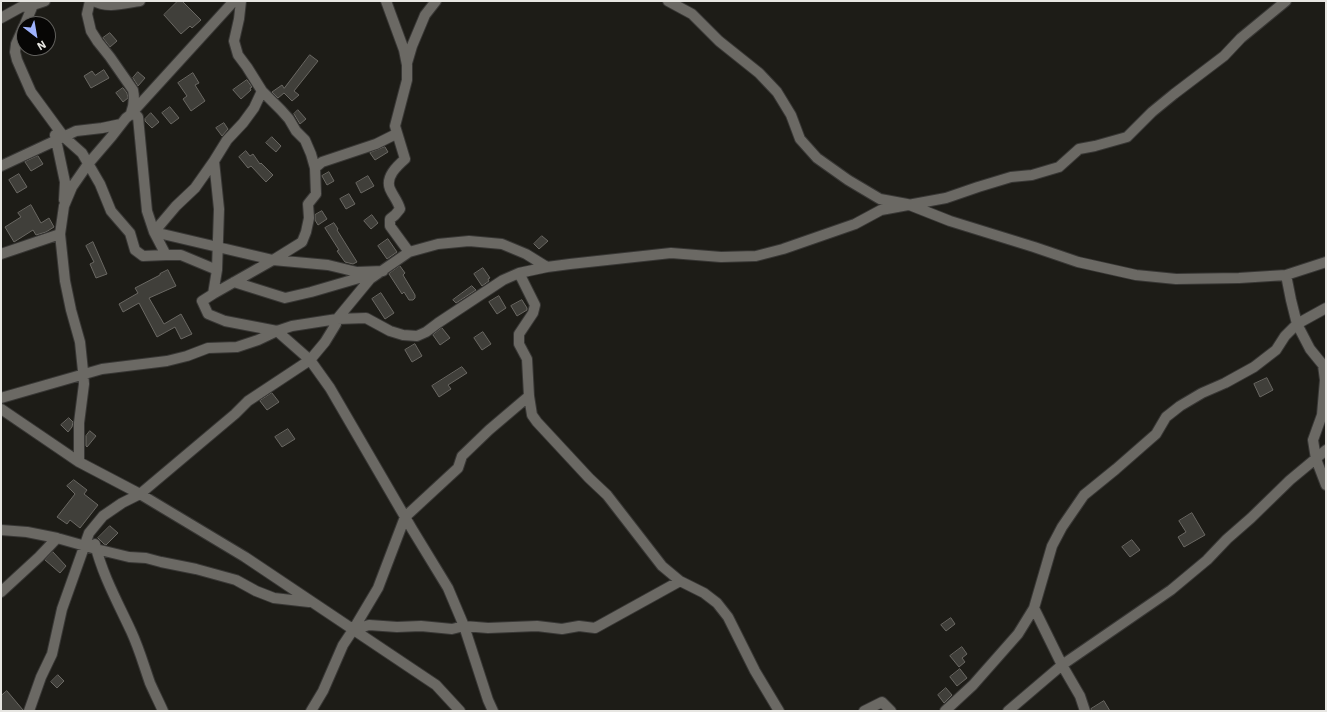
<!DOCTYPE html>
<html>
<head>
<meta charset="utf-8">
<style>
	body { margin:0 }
	#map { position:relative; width:1327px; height:712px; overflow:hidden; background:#1d1c17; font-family:"IBM Plex Sans",sans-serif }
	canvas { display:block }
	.frame { position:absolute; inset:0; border:2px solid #e7e6e2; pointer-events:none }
	.north { position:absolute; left:16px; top:16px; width:40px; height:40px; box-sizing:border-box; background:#070605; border:1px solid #61605d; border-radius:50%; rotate:149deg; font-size:11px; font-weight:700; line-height:16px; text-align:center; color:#e7e6e2 }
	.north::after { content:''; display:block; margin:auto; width:14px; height:18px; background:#9fb3fd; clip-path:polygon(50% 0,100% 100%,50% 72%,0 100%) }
</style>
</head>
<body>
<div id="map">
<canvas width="1327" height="712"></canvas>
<div class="frame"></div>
<div class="north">N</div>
</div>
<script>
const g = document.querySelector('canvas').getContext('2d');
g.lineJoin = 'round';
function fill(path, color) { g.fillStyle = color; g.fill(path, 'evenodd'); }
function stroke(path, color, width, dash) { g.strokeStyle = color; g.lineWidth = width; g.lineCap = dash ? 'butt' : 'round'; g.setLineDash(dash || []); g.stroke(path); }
const building = new Path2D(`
	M178,1H182L201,20L192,28L190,26L181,34L164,15Z
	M110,33L117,41L110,47L103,38Z
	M310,55L318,61L294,91L299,95L292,101L284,93L278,98L272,92L282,85L284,88Z
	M104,70L109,78L91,88L84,76L92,71L95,75Z
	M138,72L145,78L138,86L133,78Z
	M193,73L199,83L195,85L205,101L191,111L183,99L187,96L178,83Z
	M247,80L252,87L250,88L251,90L241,99L233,90Z
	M123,88L127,93L128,98L123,102L116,93Z
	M170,107L179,118L171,124L162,113Z
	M298,110L306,119L300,124L294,114Z
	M151,113L159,122L152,128L145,121V119Z
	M224,123L228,129L222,136L216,128Z
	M272,137L281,146L276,152L266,143Z
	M385,147L388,152L375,160L370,153Z
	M246,151L250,156L253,154L260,164L261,163L273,175L266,182L251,166L248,168L239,157Z
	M38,156L43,164L31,171L25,162Z
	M329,172L334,181L327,185L322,176Z
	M19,174L27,187L17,193L9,180Z
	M368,176L374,186L361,193L356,183Z
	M349,194L355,204L346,209L340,199Z
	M31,205L41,223L49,218L54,227L46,232L36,235L33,230L14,242L5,227L21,217L18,213Z
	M322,211L327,219L318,225L315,220V215Z
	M372,215L378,223L371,229L364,221Z
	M334,223L338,229L337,230L357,262L353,264L345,262L337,251L339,250L325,228Z
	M542,236L548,241L539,249L534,244Z
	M388,239L397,252L387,259L378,246Z
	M93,242L107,274L96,278L90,264L94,262L86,246Z
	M400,266L405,273L403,275L415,295V298L413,300H409L404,292L402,294L389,274Z
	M483,268L490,278L488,279L489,281L482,286L474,274Z
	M168,270L176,286L149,298L164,324L181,314L192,334L181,339L175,327L157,337L139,303L123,312L119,304L138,293L135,288L160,275V274Z
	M472,286L476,290L456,303L453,300Z
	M381,293L394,313L385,319L372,299Z
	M499,296L506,308L497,314L489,302Z
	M522,300L527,308V310L517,316L511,306Z
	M442,328L450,338L440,345L433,335Z
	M483,332L491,344L482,350L474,338Z
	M415,344L422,356L412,362L405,350Z
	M462,367L467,373L448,385L451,389L439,397L432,386Z
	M1267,378L1273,390L1260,397L1254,384Z
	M272,393L279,402L267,410L260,401Z
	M69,418L73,422L72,427L68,432L61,425Z
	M288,429L295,439L282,447L275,437Z
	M90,431L96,436L87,447L86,446V436Z
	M74,480L87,490L84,494L98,505L80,528L70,520L67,524L57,517L75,494L67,486Z
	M1192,513L1205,535L1184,547L1178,537L1186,532L1179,521Z
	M110,526L118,533L106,545L104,544L98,538Z
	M1132,540L1140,550L1130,557L1122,547Z
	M53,552L66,566L60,573L45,560Z
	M951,618L955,624L946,631L941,625Z
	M962,647L967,654L962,658L965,662L959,667L950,656Z
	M960,669L967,678L957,686L950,677Z
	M58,675L64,681L57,688L51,682Z
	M946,688L952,695L944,703L938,695Z
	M7,691L23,710V711H1V696Z
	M1104,701L1110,711H1091V709Z`);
fill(building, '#403f3a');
stroke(building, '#6a6863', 1);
const minor = new Path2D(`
	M90,1L87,14L91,31L98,42L110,57L133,90C135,99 134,105 131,113
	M94,1C107,9 125,3 140,1
	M386,1L404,50L407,65V80L395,126L405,159C397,166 385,177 390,189C393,196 398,201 400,209L395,215L390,219V226L409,252
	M668,1L692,14L719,41L759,73L777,92L791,115L800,139L817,158L848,180L880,199L907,204L950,221L1034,247L1078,262L1136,275L1176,279L1239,278L1286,275L1326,262
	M1,18L21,7L33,5L45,1
	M25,24L33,5L36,1
	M24,26L16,44L15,52L17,60L31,92L64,137L82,153L100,184L111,211L130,233L135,250L143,256L166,255
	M407,63L412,46L425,15L436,1
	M262,91L281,110L289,119L296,131L305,140L311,154L315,168
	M130,115L135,114L138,117L147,211L154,232L166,255H181L217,270L213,294L202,301L208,314L225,321L277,331L310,360L330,388L412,529L448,588L464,626L488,700L493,711
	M55,135L65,182L64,200
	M214,161L219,209L217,270
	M1,166L76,131L102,128L121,124
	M1,254L60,234
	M519,273L535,305L533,313L519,334V344L527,359L529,396L532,415L537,422L589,478L607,495L662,566L680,581L704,593L717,603L728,617L755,671L779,711
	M1286,275L1291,300L1297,324L1310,349L1323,365L1325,380L1322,415L1313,440L1316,459L1326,485
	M234,282L285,298L311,292L383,271L357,272L328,265L273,260L154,232L176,206L195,188L214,161L227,140L243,123L254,108L262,91L247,67L238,55L234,41L239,19L241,1
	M213,294L273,260L302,242L306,232L309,218L308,204L316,194L315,168L322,162L376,144L396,134
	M1,398L102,369L167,361L187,356L208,348L237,347L258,340L277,331L292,326L337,319L366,318L390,331L403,335L417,336L426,332L438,323L503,280L519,273L547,267L570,264L671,253L721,257L756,256L783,249L855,224L881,210L946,198L978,187L1011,177L1032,175L1059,167L1079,149L1095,146L1127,137L1152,112L1174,94L1224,56L1241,38L1286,1
	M1,409L79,462L140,494L245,557L436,685L460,711
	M79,462V423L84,384L83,371L80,342L71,310L65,281L60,234L64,206L72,187L88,164L112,136L126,118L130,115L234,1
	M1,530L27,532L57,538L96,549L129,557L146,558L161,562L196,569L236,580L256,591L274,598L309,602
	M95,544C102,574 118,603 131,631C139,648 144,666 150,683C154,692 159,702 163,711
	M1,592L39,557L57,538
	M1034,608L1062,665L1080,696L1085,711
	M353,630L378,588L405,517L458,468L462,456L489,430L529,396
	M29,711L41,677L52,654L62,609L89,533L103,516L122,503L140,494L235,414L248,401L310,360L325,342L336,324L337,319L370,279L409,252L438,244L469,241L502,244L526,254L547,267
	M311,711L323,691L343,645L353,630L369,625L397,627L421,626L452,629L464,626L488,628L537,626L562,629L579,626L595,628L680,581
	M864,711L882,702L891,711
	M945,711L973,685L1018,634L1034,608L1052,546L1062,527L1084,495L1116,469L1156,434L1166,417L1180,406L1202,393L1225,383L1254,367L1276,350L1285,336L1297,324L1326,308
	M1008,711L1062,665L1171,590L1207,560L1227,539L1251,518L1290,480L1326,450`);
stroke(minor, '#383735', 12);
stroke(minor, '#6b6964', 10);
</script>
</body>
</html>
